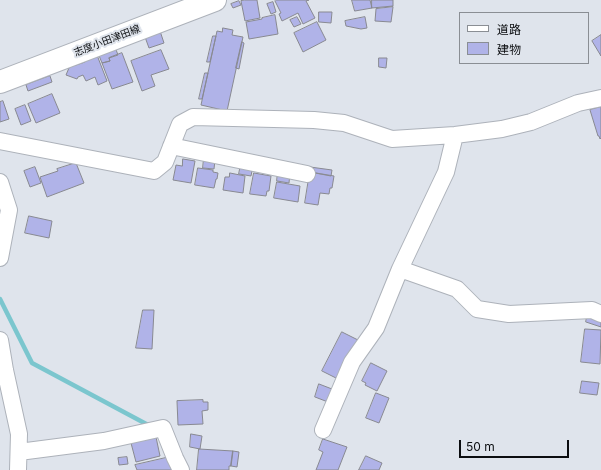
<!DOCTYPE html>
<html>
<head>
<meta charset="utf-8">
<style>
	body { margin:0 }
	#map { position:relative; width:601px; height:470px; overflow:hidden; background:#dfe4ec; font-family:Inter,"Noto Sans JP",sans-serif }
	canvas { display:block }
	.legend { position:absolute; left:459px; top:12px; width:130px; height:52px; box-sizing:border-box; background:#dfe4ec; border:1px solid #8a8e94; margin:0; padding:5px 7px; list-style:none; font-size:12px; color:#0b0d10 }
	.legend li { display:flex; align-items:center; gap:8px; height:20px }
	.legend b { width:20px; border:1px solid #8a8e94 }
	.scale { position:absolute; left:459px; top:440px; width:110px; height:18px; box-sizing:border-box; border:2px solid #0b0d10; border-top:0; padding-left:5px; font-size:12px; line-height:14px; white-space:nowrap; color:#0b0d10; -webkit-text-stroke:3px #dfe4ec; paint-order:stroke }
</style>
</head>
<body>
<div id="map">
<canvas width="601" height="470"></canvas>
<ul class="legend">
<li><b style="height:5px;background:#fff"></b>道路</li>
<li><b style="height:11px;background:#b0b3e8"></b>建物</li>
</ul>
<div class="scale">50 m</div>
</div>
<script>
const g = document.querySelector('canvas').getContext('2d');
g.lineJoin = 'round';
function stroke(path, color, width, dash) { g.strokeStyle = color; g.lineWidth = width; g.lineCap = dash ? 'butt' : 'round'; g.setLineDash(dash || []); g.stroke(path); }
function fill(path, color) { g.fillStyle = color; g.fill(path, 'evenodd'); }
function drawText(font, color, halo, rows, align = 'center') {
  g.font = font + ' Inter,"Noto Sans JP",sans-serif'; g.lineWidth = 4; g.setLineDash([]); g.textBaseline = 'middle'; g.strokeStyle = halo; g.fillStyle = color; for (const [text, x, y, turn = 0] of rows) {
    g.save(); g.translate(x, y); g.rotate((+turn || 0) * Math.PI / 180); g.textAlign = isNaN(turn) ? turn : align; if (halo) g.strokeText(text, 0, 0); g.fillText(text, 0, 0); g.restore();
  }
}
stroke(new Path2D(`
	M0,299L32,363L150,426`), '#7bc6ce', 4.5);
const building = new Path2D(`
	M245,0H257L260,18L245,21L241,1Z
	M276,0H309L306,1L315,18L303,24L298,13L282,21L279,14L281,13L275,1Z
	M352,0H370L372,8L355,11Z
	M372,0H393V6L372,8Z
	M239,1L241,5L233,8L231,4Z
	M273,2L276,12L271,14L267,4Z
	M393,7L391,22L375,21L376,9Z
	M319,12H332L331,23L319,22Z
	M275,15L278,34L249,39L246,22L262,19V18Z
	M297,17L301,24L294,27L290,20Z
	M365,17L367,28L361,29L346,26L345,21Z
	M317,22L326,40L303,52L294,33Z
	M223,28L233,30L232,35L243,37L227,111L201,105L217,31L222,32Z
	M160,31L164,43L149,48L145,37Z
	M601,35V56L592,41Z
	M213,36H216L210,62H207Z
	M242,42L244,43L239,69L236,68Z
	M115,47L118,55L109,58L110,61L102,63L98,53Z
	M161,50L169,69L151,75L155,86L142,91L131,61Z
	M122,53L133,82L112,89L102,63L110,61L109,58Z
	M97,55L107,81L98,85L95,77L86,81L83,75L78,77L77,79L66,75L71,63L76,65L85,62L84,60Z
	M379,58H387L386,68L379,67Z
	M205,73H208L202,99H199Z
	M50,76L52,82L28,91L26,85Z
	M52,94L60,113L36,123L28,104Z
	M3,101L9,119L0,122V102Z
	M25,105L31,121L21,125L15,109Z
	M601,107V138L600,139L599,136H598L590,110Z
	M204,158L215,160L214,169L203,168Z
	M183,159L195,161L191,183L173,180L176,165L182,166Z
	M76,163L84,183L47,197L40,177L58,171L57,169Z
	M241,164L253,166L251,176L239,174Z
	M35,167L41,183L30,187L24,171Z
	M310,167L332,170L331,176L310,172Z
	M198,168L213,170V172L218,173L217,179H216L214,188L195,185Z
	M278,171L290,173L289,183L277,181Z
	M310,172L334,176L332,188H330L329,194L320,193L318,205L305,203Z
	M230,173L245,176L243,193L223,190L225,177H229Z
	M254,173L271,176L269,191H267L266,196L250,194Z
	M277,182L300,186L298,202L274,198Z
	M29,216L52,221L49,238L25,233Z
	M143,310H154L152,349L136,348Z
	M587,317L601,322V327L586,322Z
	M585,329L601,330L600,364L581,362Z
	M342,332L358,340L338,379L322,371Z
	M371,363L387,371L377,391L365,385L366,383L362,381Z
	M582,381L599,383L597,395L580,393Z
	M319,384L332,389L328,402L315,397Z
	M376,393L389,398L379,423L366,418Z
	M203,400V402H208V410L202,411L203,424L178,425L177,401Z
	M191,434L202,436L200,449L190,447Z
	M156,437L160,456L136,462L131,443Z
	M323,439L347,447L338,470H316L323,452L319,450Z
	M199,449L233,451L231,466H229V470H197Z
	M233,451L239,452L237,467L231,466Z
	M366,456L382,463L379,470H359Z
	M127,457L128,464L119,465L118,458Z
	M170,457L173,470H137L135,465Z`);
fill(building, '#b0b3e8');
stroke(building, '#888991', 1);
const street = new Path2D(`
	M0,141L154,171L165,162L180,124L193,117L314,120L344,123L392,139L455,135L502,129L531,122L578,103L601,98
	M171,146L307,174
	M0,182L9,210L0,258
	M400,269L457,289L477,309L509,314L592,310L601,314
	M0,340L5,370L19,434L18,470
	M323,430L352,362L376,328L400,269L446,172L455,135
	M19,452L104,441L163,428L175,458L181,470`);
const secondary = new Path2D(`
	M0,82L215,0`);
stroke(street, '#adb2ba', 18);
stroke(secondary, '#adb2ba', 24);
stroke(street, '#fff', 16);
stroke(secondary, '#fff', 22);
drawText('10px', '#0b0d10', '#dfe4ec', [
	["志度小田津田線",107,41,-21]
]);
</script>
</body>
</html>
